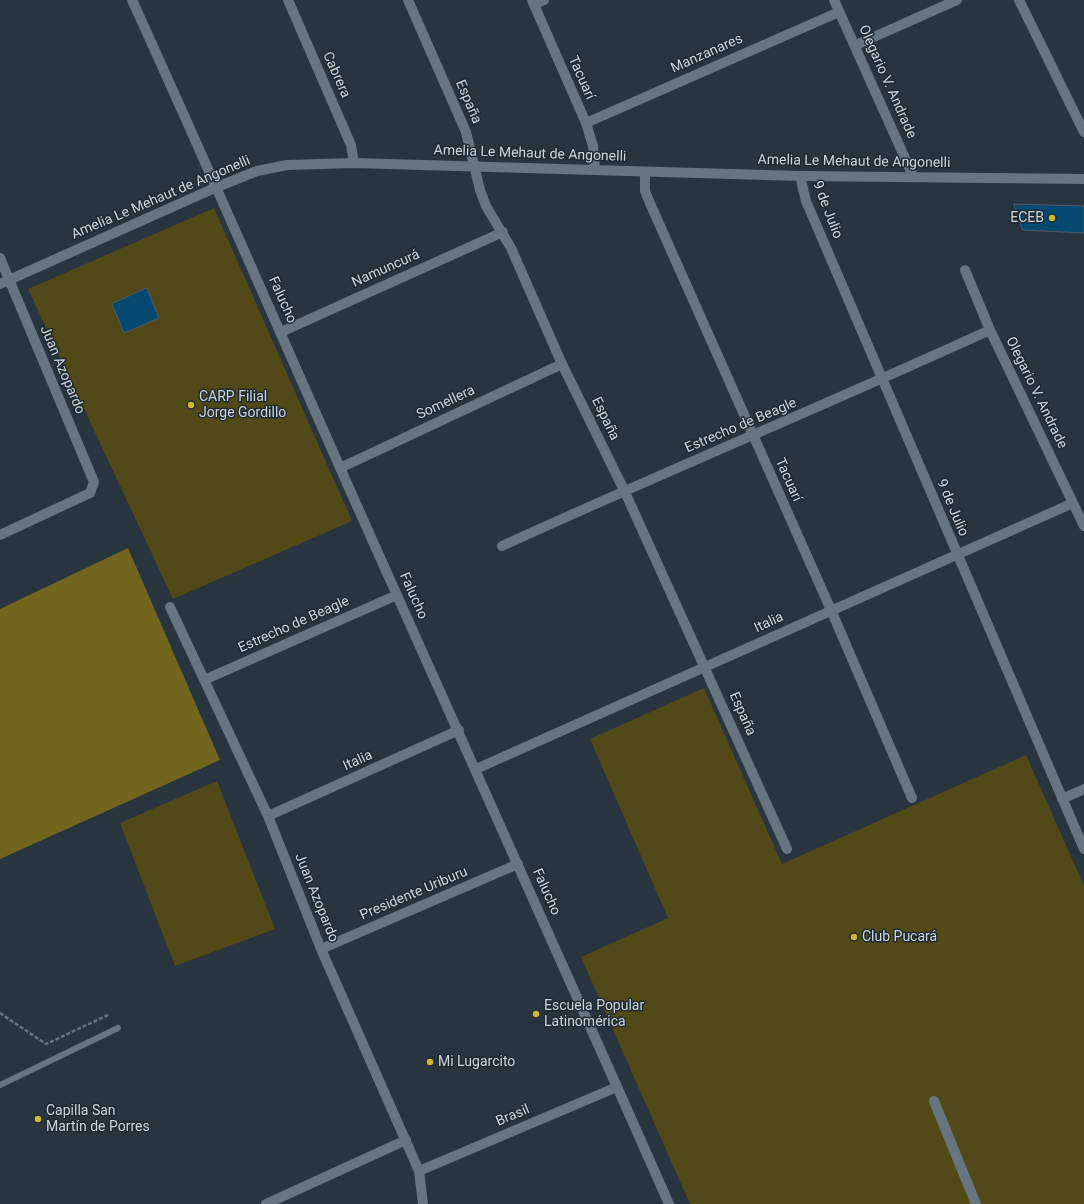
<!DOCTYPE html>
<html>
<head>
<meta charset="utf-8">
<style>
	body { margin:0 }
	canvas { display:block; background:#28343e }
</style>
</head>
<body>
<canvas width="1084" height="1204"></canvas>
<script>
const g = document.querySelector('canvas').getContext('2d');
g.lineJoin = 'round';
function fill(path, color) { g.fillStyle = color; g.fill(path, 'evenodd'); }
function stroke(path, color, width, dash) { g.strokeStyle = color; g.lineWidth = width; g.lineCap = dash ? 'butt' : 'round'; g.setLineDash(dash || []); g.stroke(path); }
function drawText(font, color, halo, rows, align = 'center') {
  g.font = font + ' Roboto,sans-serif'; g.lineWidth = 3; g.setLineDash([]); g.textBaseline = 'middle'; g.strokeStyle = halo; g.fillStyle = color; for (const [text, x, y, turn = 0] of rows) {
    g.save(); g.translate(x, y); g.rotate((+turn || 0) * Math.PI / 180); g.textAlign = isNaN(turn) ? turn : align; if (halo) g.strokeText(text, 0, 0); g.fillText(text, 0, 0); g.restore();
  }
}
fill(new Path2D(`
	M214,208L352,521L173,599L28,289Z
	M704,688L782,864L1026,755L1084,886V1204H690L581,957L668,918L590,739Z
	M217,781L275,929L175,966L120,823Z`), '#524918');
fill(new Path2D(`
	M128,548L220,760L0,859V609Z`), '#72651e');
const building = new Path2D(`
	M1014,204L1084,206V233L1023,230Z
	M147,288L159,318L124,333L112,304Z`);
fill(building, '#054971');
stroke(building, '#505d68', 1);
stroke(new Path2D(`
	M0,1013L46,1044L108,1015`), '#69737b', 2.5, [4, 2]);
stroke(new Path2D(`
	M0,1085L118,1028`), '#677581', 6);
stroke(new Path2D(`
	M132,0C222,197 307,396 396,593C487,797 579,1000 669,1204
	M288,0L351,145L354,163
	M408,0L466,132L480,190L486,206L511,248L562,364L624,490L787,849
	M532,0L586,123L593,146L595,169
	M834,0L913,176
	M1019,0L1084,132
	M534,4L544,0
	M856,45L957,0
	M586,123L839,12
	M645,172V191L649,201L831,610L912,798
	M800,176L806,201L1084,849
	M0,258L94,482L90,493L0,535
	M965,270L990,330L1084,526
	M281,332L503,232
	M340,468L562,364
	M502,546C664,472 828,404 990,330
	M170,607L268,816L321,949L419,1171L423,1204
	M204,680L397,595
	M476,769L1073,503
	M1062,799L1084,789
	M268,816L459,730
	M321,949L518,864
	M934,1101L976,1204
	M419,1171L617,1087
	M266,1204L406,1140`), '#677581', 10);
stroke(new Path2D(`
	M0,284L217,187L257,171L287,165L354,163L800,176L1084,179`), '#677581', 10);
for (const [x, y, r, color] of [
	[1052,218,4,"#cfb837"],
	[191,405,4,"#cfb837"],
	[854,937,4,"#cfb837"],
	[536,1014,4,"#cfb837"],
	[430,1062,4,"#cfb837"],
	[38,1119,4,"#cfb837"]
]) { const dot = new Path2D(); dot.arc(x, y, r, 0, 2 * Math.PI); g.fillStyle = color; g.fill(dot); stroke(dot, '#1e2a33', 1.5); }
drawText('14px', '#cfd7dd', '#1e2a33', [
	["Manzanares",707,54,-24],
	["Cabrera",336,75,66],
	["Tacuarí",581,78,66],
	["Olegario V. Andrade",887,82,66],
	["España",468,102,67],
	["Amelia Le Mehaut de Angonelli",530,154,2],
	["Amelia Le Mehaut de Angonelli",854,162,1],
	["Amelia Le Mehaut de Angonelli",161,198,-23],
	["9 de Julio",827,210,69],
	["Namuncurá",386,269,-24],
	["Falucho",282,300,66],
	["Juan Azopardo",62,370,67],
	["Olegario V. Andrade",1036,393,64],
	["Somellera",446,403,-25],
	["España",605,419,64],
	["Estrecho de Beagle",741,426,-23],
	["Tacuarí",788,480,66],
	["9 de Julio",952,508,67],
	["Falucho",413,596,66],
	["Italia",769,623,-25],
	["Estrecho de Beagle",294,625,-24],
	["España",742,714,66],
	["Italia",358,761,-24],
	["Falucho",546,892,66],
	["Presidente Uriburu",414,894,-23],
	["Juan Azopardo",316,898,68],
	["Brasil",513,1116,-23]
]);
drawText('14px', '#cfd7dd', '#1e2a33', [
	["ECEB",1044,218,"right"],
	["CARP Filial",199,397],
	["Jorge Gordillo",199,413],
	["Club Pucará",862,937],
	["Escuela Popular",544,1006],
	["Latinomérica",544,1022],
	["Mi Lugarcito",438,1062],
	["Capilla San",46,1111],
	["Martín de Porres",46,1127]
], 'left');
</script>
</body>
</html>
